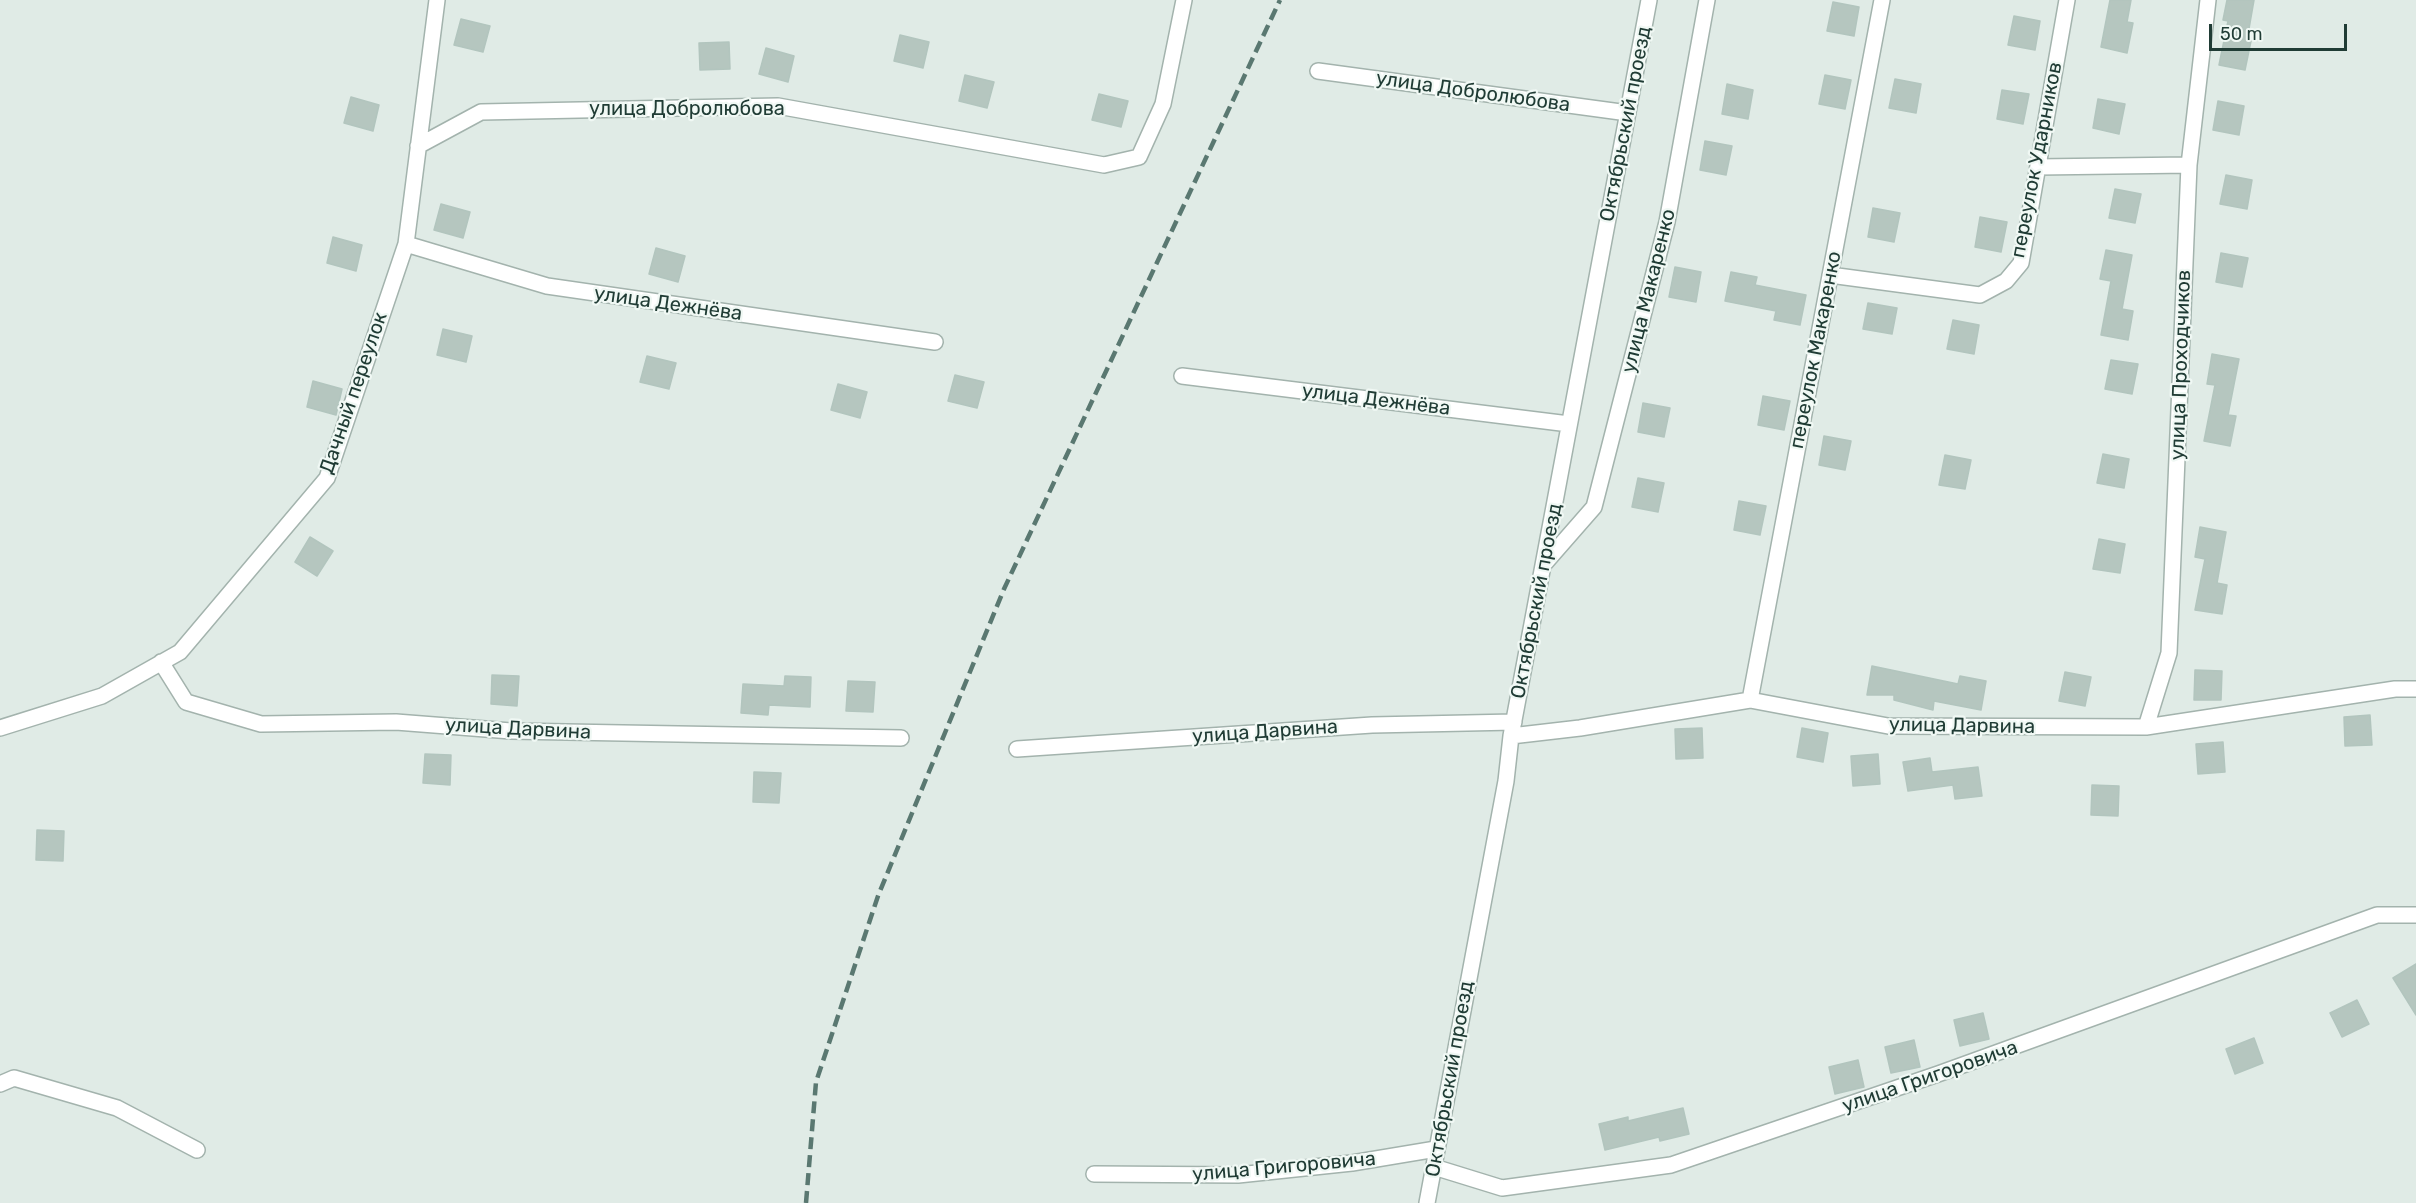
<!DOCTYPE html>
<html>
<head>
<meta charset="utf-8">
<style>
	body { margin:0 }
	#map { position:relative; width:2416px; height:1203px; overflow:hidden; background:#e0ebe6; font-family:Rubik,sans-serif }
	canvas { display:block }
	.scale { position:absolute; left:2209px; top:24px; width:138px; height:27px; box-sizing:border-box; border:3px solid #203c35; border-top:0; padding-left:8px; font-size:18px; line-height:21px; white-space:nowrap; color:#203c35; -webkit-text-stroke:4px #f0f8f4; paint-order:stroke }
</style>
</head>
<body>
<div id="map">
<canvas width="2416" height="1203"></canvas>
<div class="scale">50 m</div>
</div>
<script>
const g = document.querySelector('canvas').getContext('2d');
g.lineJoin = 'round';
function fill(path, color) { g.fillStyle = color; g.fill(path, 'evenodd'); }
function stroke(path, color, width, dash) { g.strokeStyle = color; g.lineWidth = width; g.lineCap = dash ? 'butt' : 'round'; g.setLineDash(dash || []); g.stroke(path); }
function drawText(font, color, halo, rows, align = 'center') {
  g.font = font + ' Rubik,sans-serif'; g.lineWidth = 4.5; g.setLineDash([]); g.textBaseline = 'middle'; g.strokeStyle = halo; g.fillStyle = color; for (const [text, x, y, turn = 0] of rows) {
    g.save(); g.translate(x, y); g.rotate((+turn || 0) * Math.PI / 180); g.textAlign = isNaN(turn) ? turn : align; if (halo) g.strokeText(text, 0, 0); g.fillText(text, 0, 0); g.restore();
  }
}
const building = new Path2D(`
	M2110,0H2131L2127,22L2133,23L2127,53L2101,47Z
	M2227,0H2254L2247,40L2251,41L2245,70L2219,65L2228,21L2223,20Z
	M1833,2L1859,7L1854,36L1827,31Z
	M2014,16L2040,21L2035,50L2008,45Z
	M461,19L490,26L483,52L454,45Z
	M900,35L929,42L923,68L894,61Z
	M729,42L730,69L700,70L699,43Z
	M766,48L794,56L788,82L759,74Z
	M965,75L994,82L987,108L959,101Z
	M1825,75L1851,80L1845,109L1819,104Z
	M1895,79L1921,84L1916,113L1889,108Z
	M1727,84L1753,90L1748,119L1722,114Z
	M2002,90L2029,94L2023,124L1997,119Z
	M1099,94L1128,101L1121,127L1092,120Z
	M351,97L379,105L373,131L344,123Z
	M2098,99L2125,104L2119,134L2093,128Z
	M2218,101L2244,106L2239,135L2213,130Z
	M1705,141L1732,146L1726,175L1700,170Z
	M2226,175L2252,180L2247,209L2220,204Z
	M2115,189L2141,194L2135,223L2109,218Z
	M441,204L470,212L463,238L434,230Z
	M1873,208L1900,213L1894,242L1868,237Z
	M1980,217L2007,222L2001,252L1975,247Z
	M333,237L362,245L356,271L327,263Z
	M656,248L685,256L678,282L649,274Z
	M2106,250L2132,255L2122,309L2133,311L2128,340L2101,335L2111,281L2100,279Z
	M2221,253L2248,258L2242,287L2216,282Z
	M1675,267L1701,272L1696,302L1669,297Z
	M1731,272L1757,277L1755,285L1806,295L1800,325L1774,320L1776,311L1725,301Z
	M1868,303L1897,308L1892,334L1863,329Z
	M1953,320L1979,325L1974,354L1947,349Z
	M443,329L472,336L466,362L437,355Z
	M2212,354L2239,359L2228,415L2236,416L2230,446L2204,441L2215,385L2207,384Z
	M647,356L676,363L669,389L640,382Z
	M2111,360L2138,364L2132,394L2105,389Z
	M955,375L984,382L977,408L948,401Z
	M313,381L342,389L336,415L307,407Z
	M838,384L867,392L860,418L831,410Z
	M1763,396L1790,401L1784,430L1758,425Z
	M1643,403L1670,408L1664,437L1638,432Z
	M1824,436L1851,441L1845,470L1819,465Z
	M2103,454L2129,459L2124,488L2097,483Z
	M1945,455L1971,460L1965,489L1939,485Z
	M1638,478L1664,483L1658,512L1632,507Z
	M1739,501L1766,506L1760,535L1734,530Z
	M2200,527L2226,532L2217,583L2227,585L2222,614L2195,610L2205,559L2195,557Z
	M310,537L333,551L317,576L295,562Z
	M2099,539L2125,544L2120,573L2093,569Z
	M1872,666L1958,684L1960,676L1986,681L1981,710L1934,701L1933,710L1894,700V695H1867Z
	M2195,670L2222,671L2221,700H2194Z
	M2065,672L2091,677L2085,706L2059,701Z
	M492,675L519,676L517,706L491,704Z
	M785,676L811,677L810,707L769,705L768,715L741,713L743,684L784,686Z
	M848,681L875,682L873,712L846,711Z
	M2370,715L2372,745L2345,746L2344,717Z
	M1702,728L1703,758L1676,759L1675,729Z
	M1802,728L1828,733L1823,762L1797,757Z
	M2223,742L2225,772L2198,774L2196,744Z
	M425,754L451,755L450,785L423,783Z
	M1878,754L1880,784L1853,786L1851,756Z
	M1930,758L1932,772L1978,767L1982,796L1955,799L1953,785L1908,791L1903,762Z
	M754,772L781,773L779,803L753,802Z
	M2092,785L2119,786L2118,816L2091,815Z
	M37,830L64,831L63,861L36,860Z
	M2416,964V1015L2393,978Z
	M2357,1000L2369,1024L2342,1037L2330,1013Z
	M1983,1013L1989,1039L1960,1046L1954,1020Z
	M2254,1038L2263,1063L2235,1074L2226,1049Z
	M1914,1040L1920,1067L1891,1073L1885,1047Z
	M1858,1060L1864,1087L1835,1094L1829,1067Z
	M1683,1108L1689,1134L1660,1141L1659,1137L1605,1150L1599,1124L1628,1117V1121Z`);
fill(building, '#b5c6bf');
stroke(building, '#b2c5be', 1.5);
const minor = new Path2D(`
	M1318,71L1628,113
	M418,146L481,112L778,106L1104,165L1139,157L1163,104L1184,0
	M2038,167L2189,165
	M406,244L547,286L935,342
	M1830,275L1980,295L2006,281L2021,263L2067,0
	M1182,376L1569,424
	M1545,563L1594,507L1667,222L1707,0
	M161,662L186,702L261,724L396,722L511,731L901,738
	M1750,700L1882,0
	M2146,727L2169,653L2189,165L2208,0
	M0,728L102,696L180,652L327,478L406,244L437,0
	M1511,736L1580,728L1750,700L1888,726L2146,727L2395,689H2416
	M1017,749L1372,725L1514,722
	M0,1084L14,1078L117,1108L197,1150
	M1434,1167L1502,1188L1671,1165L1938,1074L2377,915H2416
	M1094,1174L1238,1175L1352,1163L1436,1149
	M1427,1203L1506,781L1511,736L1649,0`);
stroke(minor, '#a3b3ad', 18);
stroke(minor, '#fff', 15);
stroke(new Path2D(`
	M806,1203L816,1082L878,896L1004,589L1280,0`), '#5a7871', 4.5, [12, 6]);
drawText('20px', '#203c35', '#f0f8f4', [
	["улица Добролюбова",1473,92,8],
	["улица Добролюбова",687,109],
	["Октябрьский проезд",1626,124,-79],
	["переулок Ударников",2037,160,-79],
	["улица Макаренко",1649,291,-76],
	["улица Дежнёва",668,304,8],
	["переулок Макаренко",1816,350,-79],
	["улица Проходчиков",2181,365,-88],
	["Дачный переулок",354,393,-71],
	["улица Дежнёва",1376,400,7],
	["Октябрьский проезд",1537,601,-79],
	["улица Дарвина",1962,726,1],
	["улица Дарвина",518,729,3],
	["улица Дарвина",1265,732,-4],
	["улица Григоровича",1930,1077,-19],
	["Октябрьский проезд",1450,1079,-80],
	["улица Григоровича",1284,1167,-5]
]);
</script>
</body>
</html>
